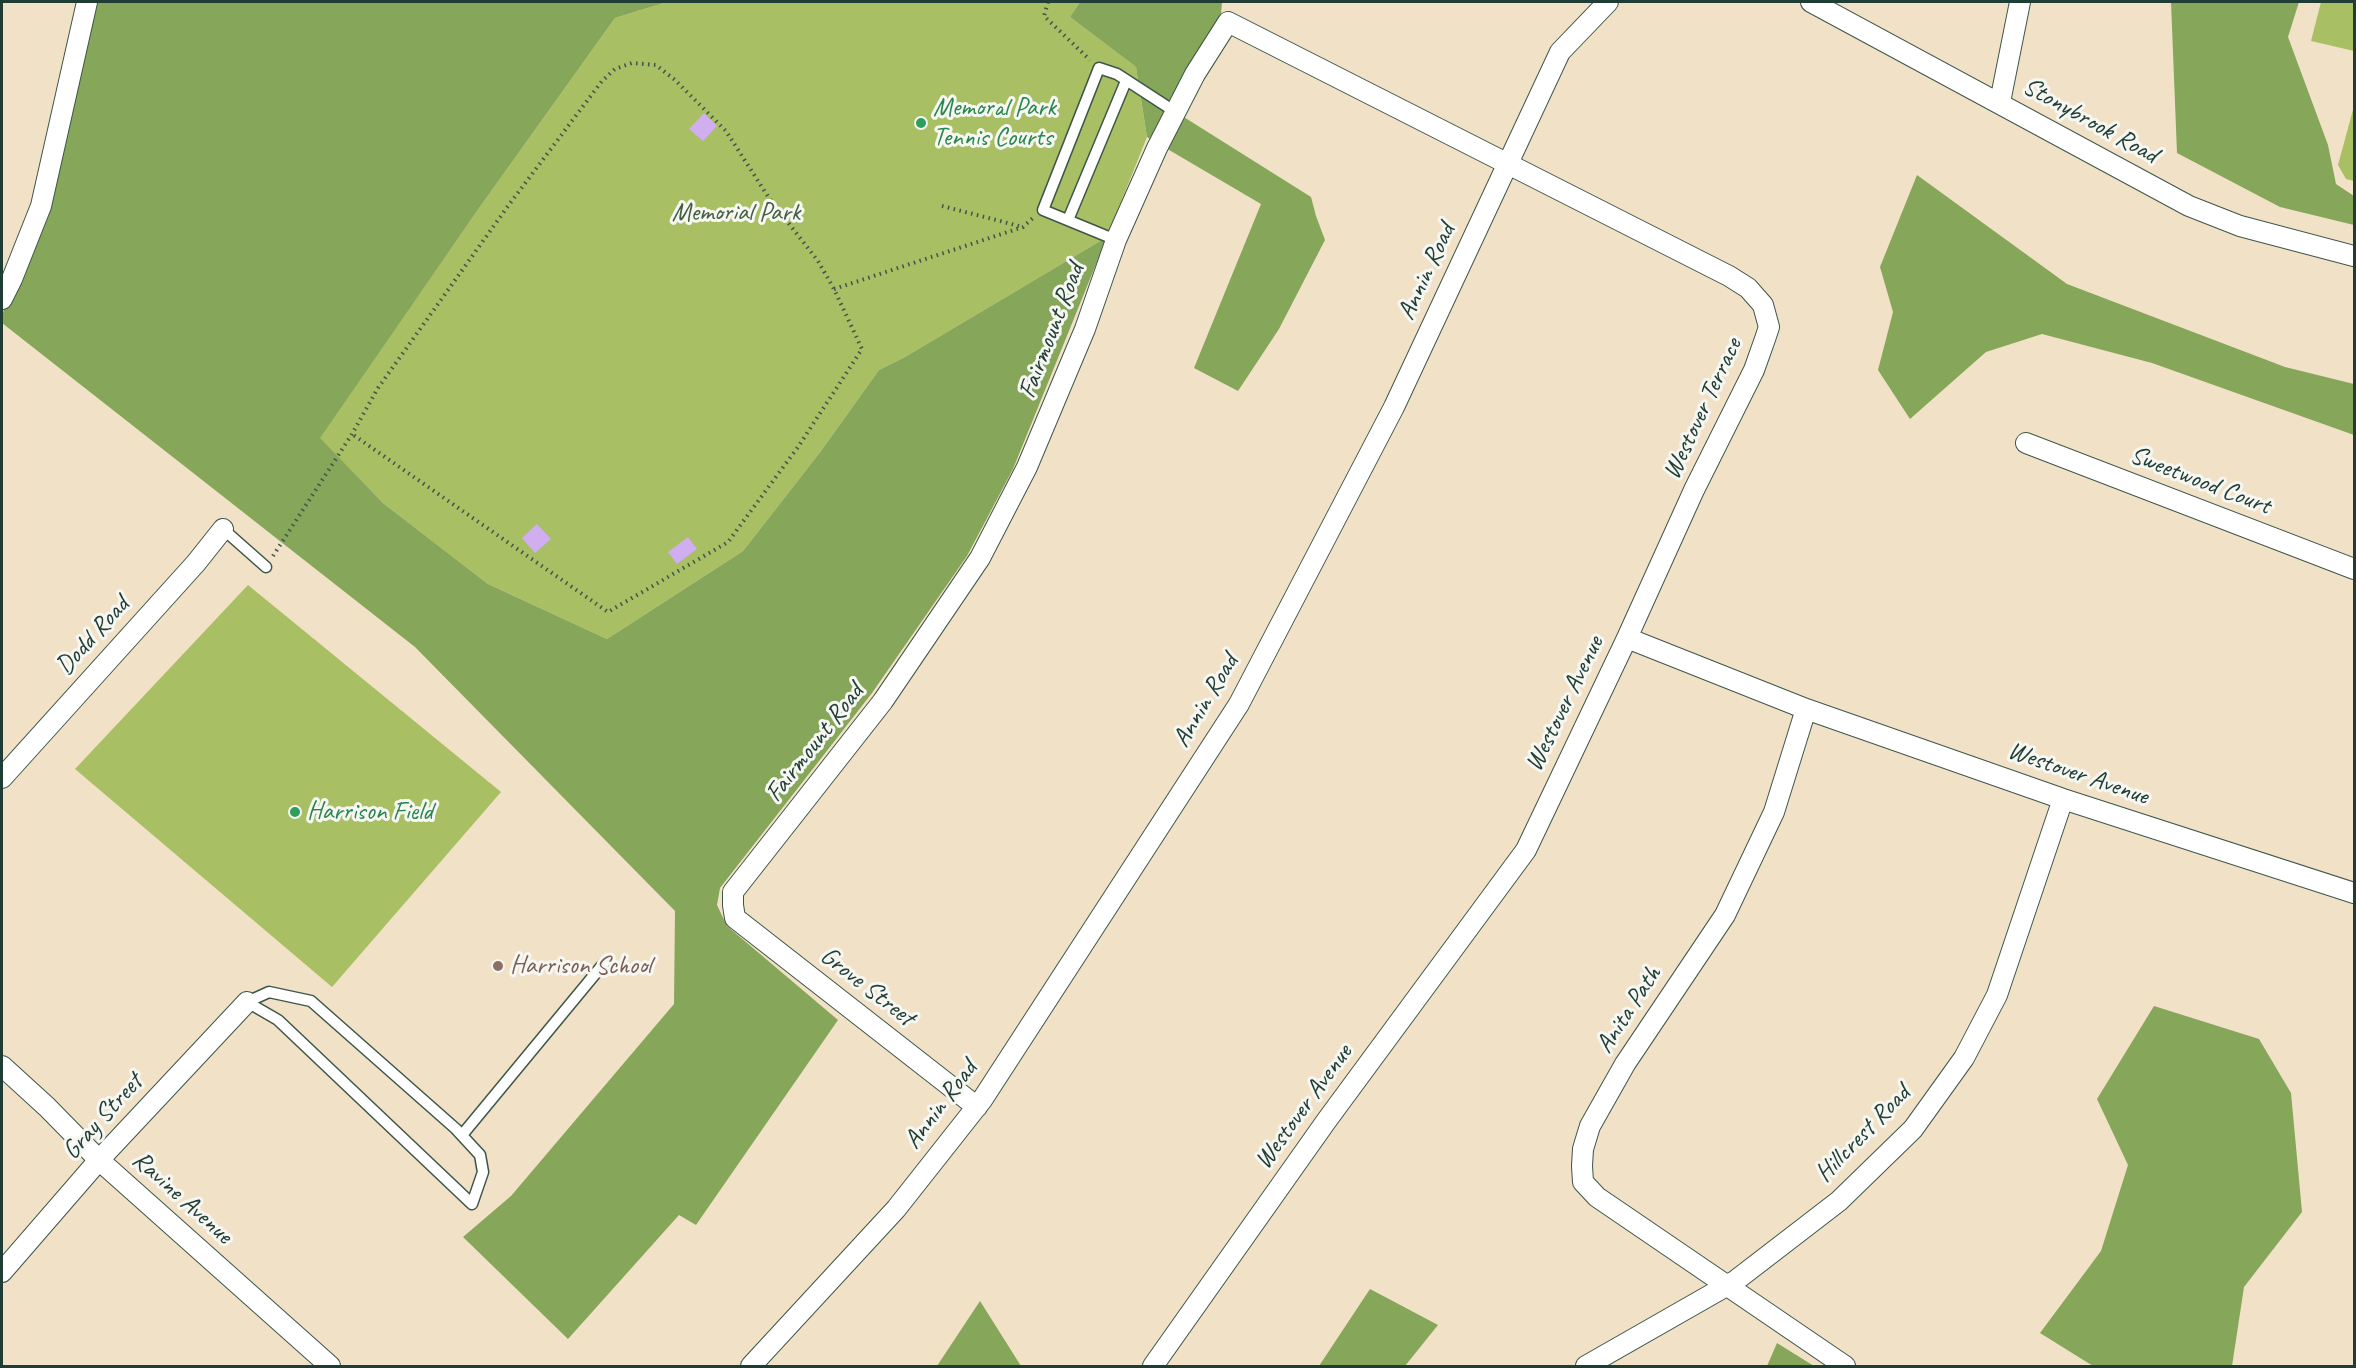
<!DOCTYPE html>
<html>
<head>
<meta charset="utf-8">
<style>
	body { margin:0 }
	#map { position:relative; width:2356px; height:1368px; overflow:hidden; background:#f1e1c6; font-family:Caveat,sans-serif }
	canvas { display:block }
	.frame { position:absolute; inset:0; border:3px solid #1f3d34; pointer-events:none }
</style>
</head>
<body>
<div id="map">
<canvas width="2356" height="1368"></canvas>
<div class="frame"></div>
</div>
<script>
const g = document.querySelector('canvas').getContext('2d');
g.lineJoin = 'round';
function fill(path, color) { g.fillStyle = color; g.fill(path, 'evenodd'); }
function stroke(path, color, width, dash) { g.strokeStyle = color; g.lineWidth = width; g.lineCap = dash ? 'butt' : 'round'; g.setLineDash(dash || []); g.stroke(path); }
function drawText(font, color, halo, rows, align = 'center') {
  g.font = font + ' Caveat,sans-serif'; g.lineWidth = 6; g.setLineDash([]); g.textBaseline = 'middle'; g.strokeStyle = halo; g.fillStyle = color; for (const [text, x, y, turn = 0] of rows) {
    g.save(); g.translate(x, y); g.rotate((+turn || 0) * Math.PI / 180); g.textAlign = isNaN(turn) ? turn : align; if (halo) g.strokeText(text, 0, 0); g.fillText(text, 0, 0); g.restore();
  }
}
fill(new Path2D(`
	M667,2H1080L1070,17L1136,67L1147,137L1107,237L905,357L879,370L821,451L743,551L607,639L488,584L383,503L319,438L477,211L615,18Z
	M2321,2H2354V51L2311,41Z
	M2354,106V181L2346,179L2338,165Z
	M248,585L501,792L332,987L75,769Z`), '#a9bf64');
fill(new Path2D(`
	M88,2H667L615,18L477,211L320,438L383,503L488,584L607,639L743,551L821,451L879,370L905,357L1107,237L1013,469L967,556L872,693L720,888L717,905L727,926L838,1020L696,1225L679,1215L568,1339L463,1237L511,1196L674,1004L675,911L415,647L2,323V316Z
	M1080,2H1222L1221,14L1188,66L1179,114L1311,197L1316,216L1325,240L1279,329L1238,391L1194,368L1261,204L1147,137L1136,67L1070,17Z
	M2171,2H2299L2288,37L2328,145L2336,184L2354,196V225L2280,207L2177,153Z
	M1917,175L2067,284L2285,367L2354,384V435L2152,363L2042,334L1986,352L1910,419L1878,370L1893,312L1880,267Z
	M2154,1006L2259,1039L2291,1093L2302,1212L2244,1287L2232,1366H2093L2040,1333L2101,1251L2128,1165L2097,1099Z
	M1370,1289L1438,1325L1405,1366H1319Z
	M980,1301L1021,1366H937Z
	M1777,1343L1814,1366H1767Z`), '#86a65a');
fill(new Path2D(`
	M704,113L717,126L703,141L689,129Z
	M537,524L551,539L535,553L522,538Z
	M688,537L697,549L677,564L668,552Z`), '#d0aeef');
const lane = new Path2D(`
	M1068,220L1126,81
	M1116,240L1043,210L1099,68L1117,74L1177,113
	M223,529L266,567
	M269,992L311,1001L456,1129L480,1155L483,1172L472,1204L278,1020L247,1002Z
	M462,1135L605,962`);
const street = new Path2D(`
	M1811,2L2189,206L2240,226L2354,256
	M2000,102L2020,2
	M2,299L12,279L41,206L87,2
	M2026,443L2354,569
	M1627,638L1806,709L2063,799L2354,893
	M1806,709L1774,812L1725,915L1625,1064L1590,1126L1583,1149L1582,1166L1583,1182L1597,1197L1845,1366
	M2,778L196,563L223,529
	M2,1066L47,1107L99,1160L330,1366
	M977,1107L735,918L733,905V892L883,701L980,558L1027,467L1085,329L1116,240L1157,148L1195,74L1228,22L1729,276L1748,288L1763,305L1769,327L1765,339L1754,370L1694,490L1627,638L1526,850L1327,1120L1153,1366
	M2,1272L99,1160L247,1002
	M751,1366L896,1209L982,1100L1239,704L1394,407L1560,52L1608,2
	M1586,1366L1735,1281L1839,1201L1913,1129L1964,1058L1997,995L2063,799`);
stroke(lane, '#3e564a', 13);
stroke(street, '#3e564a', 22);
stroke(new Path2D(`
	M1048,2L1044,16L1090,60
	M942,206L1023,227
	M834,289L1023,227L1033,218
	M273,556L352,434L378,388L508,206L602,81L615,69L632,63L656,65L675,80L726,131L769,198L818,261L834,289L862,349L798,447L728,542L608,612L352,434`), '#3e564a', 4, [1.5, 4.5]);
stroke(lane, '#fff', 10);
stroke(street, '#fff', 20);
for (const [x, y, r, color] of [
	[921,123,6,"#2e9e5b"],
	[295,812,6,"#2e9e5b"],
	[498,966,6,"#8d6e63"]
]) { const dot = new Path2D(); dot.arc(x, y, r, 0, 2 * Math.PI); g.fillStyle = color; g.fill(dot); stroke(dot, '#f6f6f2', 2); }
drawText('26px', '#27864d', '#f6f6f2', [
	["Memoral Park",933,108],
	["Tennis Courts",933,138],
	["Harrison Field",307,812]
], 'left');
drawText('26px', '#1f3d34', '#f6f6f2', [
	["Stonybrook Road",2090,121,29],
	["Annin Road",1427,272,-65],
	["Fairmount Road",1052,331,-69],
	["Westover Terrace",1703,409,-65],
	["Sweetwood Court",2200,481,21],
	["Dodd Road",93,636,-48],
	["Annin Road",1206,701,-59],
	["Westover Avenue",1565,704,-64],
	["Fairmount Road",815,743,-52],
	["Westover Avenue",2078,774,19],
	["Grove Street",867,987,38],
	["Anita Path",1629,1010,-57],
	["Annin Road",941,1105,-53],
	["Westover Avenue",1304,1107,-54],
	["Gray Street",103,1117,-48],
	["Hillcrest Road",1863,1134,-46],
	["Ravine Avenue",182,1198,42]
]);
drawText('26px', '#425e40', '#f6f6f2', [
	["Memorial Park",736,213]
]);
drawText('26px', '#785e54', '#f6f6f2', [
	["Harrison School",510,966]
], 'left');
</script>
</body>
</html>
